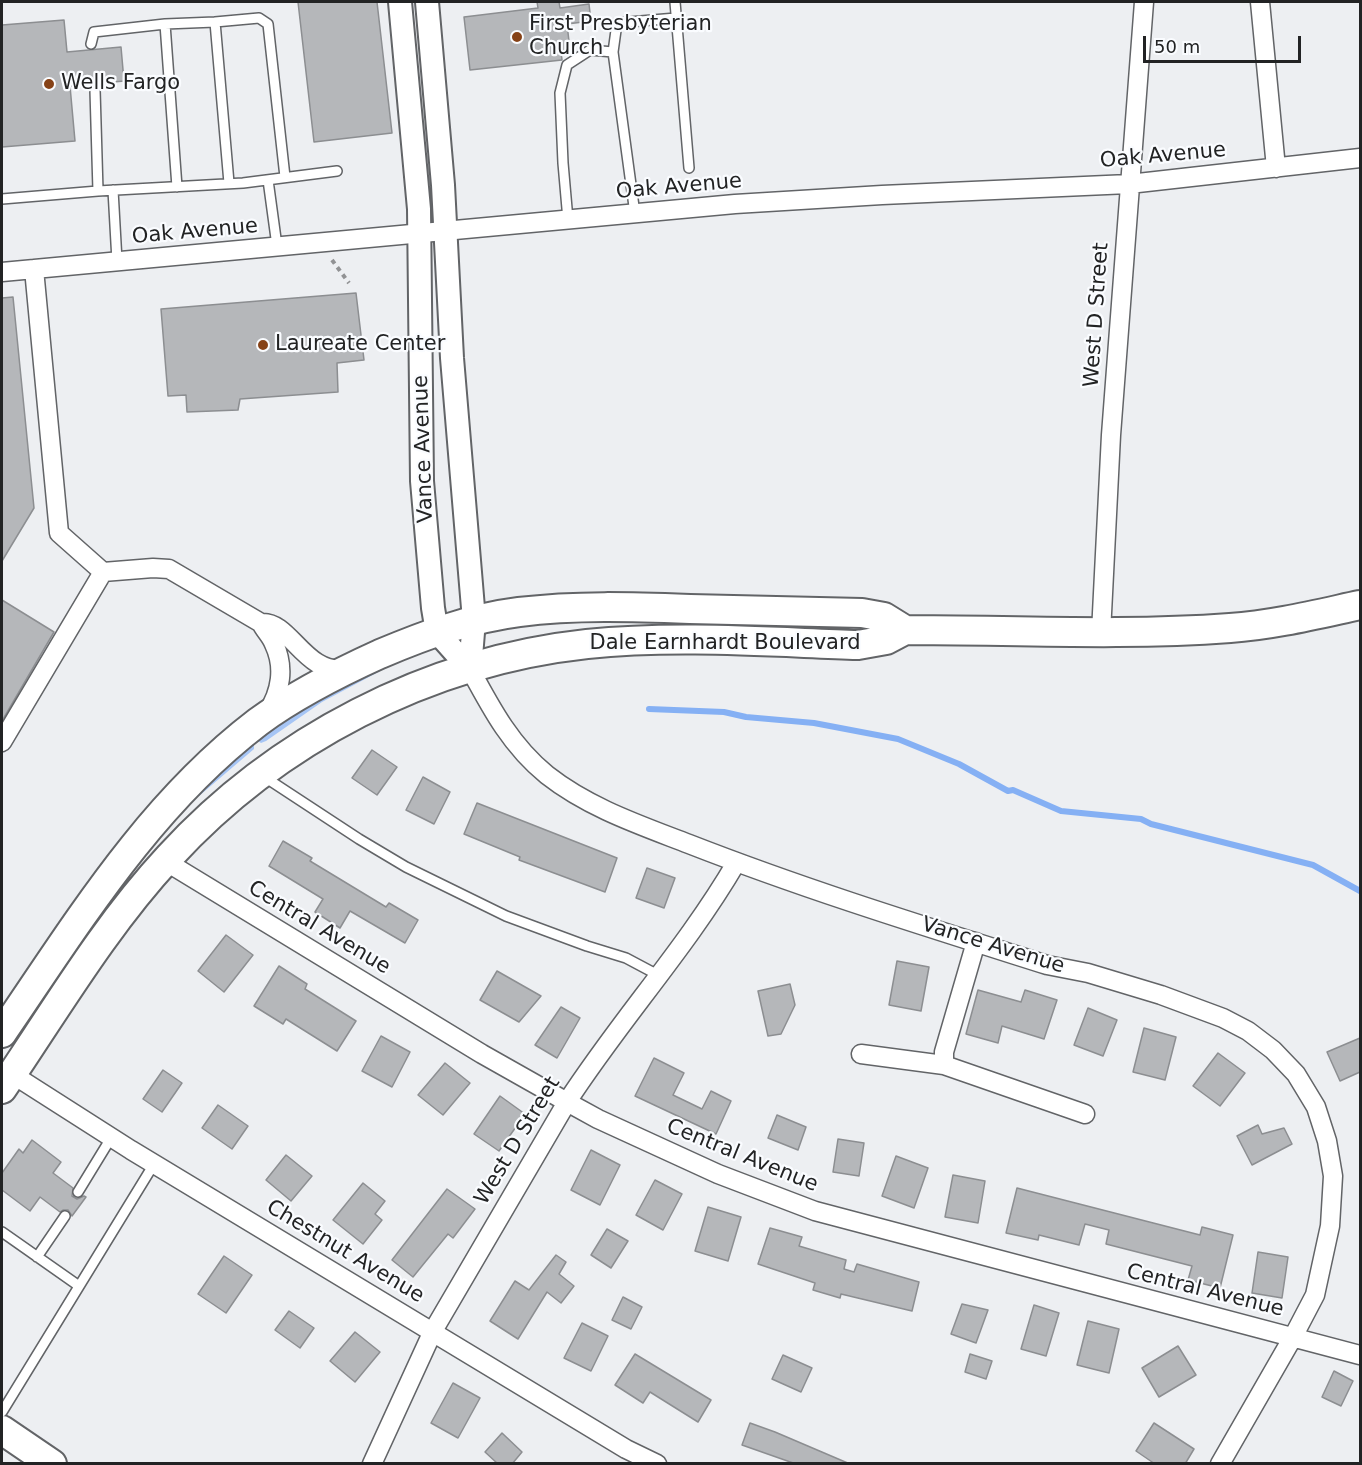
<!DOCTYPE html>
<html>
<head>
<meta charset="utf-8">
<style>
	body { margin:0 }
	#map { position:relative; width:1362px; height:1465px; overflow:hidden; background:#edeff2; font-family:"DejaVu Sans",sans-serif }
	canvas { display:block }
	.frame { position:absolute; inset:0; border:3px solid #222324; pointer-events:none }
	.scale { position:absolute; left:1143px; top:36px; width:158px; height:27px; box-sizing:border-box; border:3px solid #222324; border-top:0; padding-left:8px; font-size:18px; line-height:21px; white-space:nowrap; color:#222324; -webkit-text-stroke:4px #fafcff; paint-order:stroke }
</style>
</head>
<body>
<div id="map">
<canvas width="1362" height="1465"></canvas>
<div class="frame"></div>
<div class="scale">50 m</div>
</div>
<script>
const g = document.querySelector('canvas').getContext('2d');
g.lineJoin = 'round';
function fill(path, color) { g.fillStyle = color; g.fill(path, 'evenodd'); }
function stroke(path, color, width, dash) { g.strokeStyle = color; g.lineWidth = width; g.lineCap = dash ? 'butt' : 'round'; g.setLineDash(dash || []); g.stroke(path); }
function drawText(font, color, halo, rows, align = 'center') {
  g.font = font + ' "DejaVu Sans",sans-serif'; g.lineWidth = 4.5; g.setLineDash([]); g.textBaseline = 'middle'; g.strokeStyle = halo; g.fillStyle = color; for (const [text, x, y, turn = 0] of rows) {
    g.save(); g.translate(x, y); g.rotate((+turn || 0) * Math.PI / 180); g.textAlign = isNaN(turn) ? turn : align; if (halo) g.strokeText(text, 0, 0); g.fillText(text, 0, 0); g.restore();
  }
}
fill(new Path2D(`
	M383,666L384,669L322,702L266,741L261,743L258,741L300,708Z
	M254,744V749L199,796L197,794L233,759Z`), '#a6c5f5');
stroke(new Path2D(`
	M649,709L724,712L746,717L814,723L898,739L959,764L1008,791L1013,790L1061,811L1141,819L1151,824L1313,865L1360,891`), '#85b0f4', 6);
const building = new Path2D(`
	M298,2H377L392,133L314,142Z
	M537,2H559L560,8L589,4L591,21L567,24L570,50L561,51L562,60L470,70L464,17L538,8Z
	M64,20L67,52L121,47L124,81L70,86L75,141L2,147V25Z
	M356,293L364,360L337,363L338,392L240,399L238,410L187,412L186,395L168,396L161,309Z
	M13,297L34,508L2,561V298Z
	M2,600L54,632L2,721Z
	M372,750L397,767L377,795L352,778Z
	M423,777L450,792L434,824L406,810Z
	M477,803L617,858L605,892L519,860L520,857L464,834Z
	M283,841L312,858L310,861L386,907L389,903L418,920L405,943L350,911L340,928L315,912L323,899L269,866Z
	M647,868L675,878L664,908L636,898Z
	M226,935L253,955L224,992L198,971Z
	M897,961L929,967L921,1011L889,1005Z
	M279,966L307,984L305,989L356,1021L337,1051L286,1019L283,1024L254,1006Z
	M497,971L541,996L519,1022L480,1000Z
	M790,984L795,1005L781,1034L768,1036L758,991Z
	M978,990L1021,1002L1025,990L1057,1000L1044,1039L1002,1026L998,1043L966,1034Z
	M561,1007L580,1018L557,1058L535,1045Z
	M1088,1008L1117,1020L1103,1056L1074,1045Z
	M1144,1028L1176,1037L1165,1080L1133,1072Z
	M381,1036L410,1052L392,1087L362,1071Z
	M1360,1038V1072L1340,1081L1327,1052Z
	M1218,1053L1245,1073L1220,1106L1193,1086Z
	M654,1058L684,1073L673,1095L702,1109L711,1091L731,1101L716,1134L635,1096Z
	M445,1063L470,1083L443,1115L418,1095Z
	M163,1070L182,1083L162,1112L143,1099Z
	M500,1096L525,1114L499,1151L474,1134Z
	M218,1105L248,1126L232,1149L202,1128Z
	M777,1115L806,1127L798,1150L768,1138Z
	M1258,1125L1262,1134L1284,1128L1292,1144L1252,1165L1237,1136Z
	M838,1139L864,1143L859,1176L833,1172Z
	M32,1140L61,1162L53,1173L73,1188L72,1196L77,1199L84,1196L86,1197L72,1216L68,1210H63L60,1212L40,1197L30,1211L2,1190V1173L19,1149L23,1153Z
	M591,1150L620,1165L600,1205L571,1190Z
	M286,1155L312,1176L291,1201L266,1180Z
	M896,1156L928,1168L914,1208L882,1196Z
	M953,1175L985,1181L978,1223L945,1217Z
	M655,1180L682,1194L663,1230L636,1215Z
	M363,1183L385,1201L375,1214L382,1220L363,1244L333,1220Z
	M1017,1188L1200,1235L1202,1227L1233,1235L1220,1288L1188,1280L1192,1266L1106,1244L1109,1230L1085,1224L1079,1245L1039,1235L1038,1240L1006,1233Z
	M447,1189L475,1209L453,1238L448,1234L413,1277L392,1260Z
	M708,1207L741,1217L728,1261L695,1251Z
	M770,1228L802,1237L799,1246L846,1260L844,1269L854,1272L857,1264L919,1282L912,1311L841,1294L840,1298L813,1290L815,1283L758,1264Z
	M607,1229L628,1241L611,1268L591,1255Z
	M1258,1252L1288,1257L1282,1298L1252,1293Z
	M556,1255L566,1262L559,1274L574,1286L561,1303L547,1292L518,1339L490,1321L515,1281L529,1290Z
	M224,1256L252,1275L226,1313L198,1294Z
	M623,1297L642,1307L631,1329L612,1320Z
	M962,1304L988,1310L976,1343L951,1334Z
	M1034,1305L1059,1313L1046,1356L1021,1349Z
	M289,1311L314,1328L300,1348L275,1330Z
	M1088,1321L1119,1329L1109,1373L1077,1365Z
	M582,1323L608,1336L591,1371L564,1358Z
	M355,1332L380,1352L355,1382L330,1361Z
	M1178,1346L1196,1375L1159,1397L1142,1368Z
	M635,1354L711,1400L698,1422L650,1392L643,1403L615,1385Z
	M970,1354L992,1361L986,1379L965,1372Z
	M783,1355L812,1368L801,1392L772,1379Z
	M1334,1371L1353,1381L1341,1406L1322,1397Z
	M453,1383L480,1398L458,1438L431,1423Z
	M750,1423L775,1432L850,1464H796L742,1445Z
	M1154,1423L1194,1449L1185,1464H1155L1136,1451Z
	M502,1433L522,1452L512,1464H498L485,1452Z`);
fill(building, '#b5b7ba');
stroke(building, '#8c8e91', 1.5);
const service = new Path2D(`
	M675,2L689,168
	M91,44L94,32L165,24
	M613,52L617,23L676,18
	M268,180L277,246
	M229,183L215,22L259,18L268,24L285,177
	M177,187L165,24L215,22
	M113,190L117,261
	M98,191L243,183L337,171
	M2,199L98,191L95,90
	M568,220L563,163L560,93L567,65L590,50L613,52L635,214
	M263,776L359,839L406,867L506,916L587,946L626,958L658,975
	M78,1192L111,1138
	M2,1232L79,1286
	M37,1257L65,1216
	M2,1412L154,1164`);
const minor = new Path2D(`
	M1260,2L1276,168
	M2,272L735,204L882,195L1129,184L1360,158
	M103,572L153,568L169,569L261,623C290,620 305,676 346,669
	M261,623C265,631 271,636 274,644C285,667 281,692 267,713
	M1101,633L1111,435L1144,2
	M470,669C491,708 511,746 547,775C589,808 640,825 689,844C807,890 927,927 1047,965L1088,973L1161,995L1223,1018L1248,1031L1273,1050L1296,1074L1316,1107L1327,1141L1333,1176L1330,1226L1315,1295L1293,1337L1220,1464
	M2,742L103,572L59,533L34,269
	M165,861L482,1054L567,1102L598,1119L718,1174L815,1211L1360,1355
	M976,942L944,1052V1065L1085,1114
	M861,1054L944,1065
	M12,1074L131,1150L626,1449L657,1464
	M372,1464L433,1331L567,1102C620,1020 687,947 736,863`);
const tertiary = new Path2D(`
	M400,2L419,209L422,481L433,608L437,632L470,669
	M427,2L443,185L452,358L474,620L470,669`);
const primary = new Path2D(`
	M2,1033C78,922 149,805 258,722C296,694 338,673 380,654C425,635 471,618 519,612C576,605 633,607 690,609C748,610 805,612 862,613L884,617L905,630
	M2,1089C55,1011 104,927 169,857C276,740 428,661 587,644C676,635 768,642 858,645L886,640L905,630C1013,630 1122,636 1230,628C1274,625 1318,614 1360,605
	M2,1430L52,1464`);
stroke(service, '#626467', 12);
stroke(minor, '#626467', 21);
stroke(tertiary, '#626467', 26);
stroke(primary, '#626467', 32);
stroke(new Path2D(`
	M171,2V3
	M332,260L349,283`), '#919294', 4, [4.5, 4.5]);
stroke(service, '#fff', 9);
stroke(minor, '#fff', 18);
stroke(tertiary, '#fff', 22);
stroke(primary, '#fff', 28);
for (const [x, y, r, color] of [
	[517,37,6,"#864217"],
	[49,84,6,"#864217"],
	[263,345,6,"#864217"]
]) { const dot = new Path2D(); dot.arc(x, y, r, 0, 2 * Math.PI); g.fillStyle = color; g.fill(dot); stroke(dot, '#fafcff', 2); }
drawText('21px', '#222324', '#fafcff', [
	["First Presbyterian",529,25],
	["Church",529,49],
	["Wells Fargo",61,84],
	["Laureate Center",275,345]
], 'left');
drawText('21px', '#222324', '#fafcff', [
	["Oak Avenue",1163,156,-5],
	["Oak Avenue",679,187,-5],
	["Oak Avenue",195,232,-5],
	["West D Street",1097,315,-86],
	["Vance Avenue",424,449,-92],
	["Dale Earnhardt Boulevard",725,644],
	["Central Avenue",319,928,31],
	["Vance Avenue",993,946,17],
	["West D Street",518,1141,-59],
	["Central Avenue",742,1156,22],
	["Chestnut Avenue",345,1252,31],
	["Central Avenue",1205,1291,14]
]);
</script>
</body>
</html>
